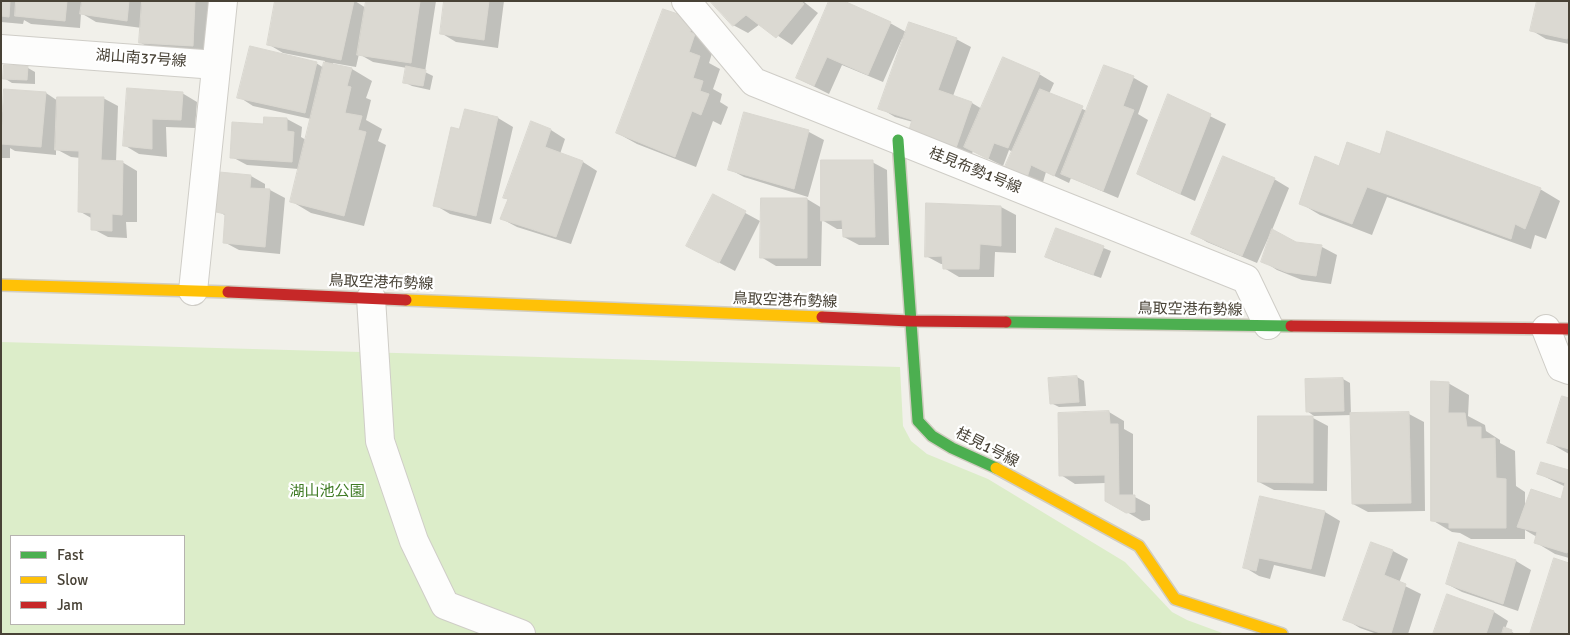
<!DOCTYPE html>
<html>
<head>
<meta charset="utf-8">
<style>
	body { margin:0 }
	#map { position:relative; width:1570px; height:635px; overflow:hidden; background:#f1f0ea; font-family:Signika,sans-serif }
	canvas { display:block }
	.frame { position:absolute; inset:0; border:2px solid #484236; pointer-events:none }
	.legend { position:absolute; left:10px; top:535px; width:175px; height:90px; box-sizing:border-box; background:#fff; border:1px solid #b6b3af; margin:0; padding:6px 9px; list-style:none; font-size:15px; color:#484236 }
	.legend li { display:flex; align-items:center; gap:10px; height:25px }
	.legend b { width:25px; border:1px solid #b6b3af }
</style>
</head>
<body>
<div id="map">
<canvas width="1570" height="635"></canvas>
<div class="frame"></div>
<ul class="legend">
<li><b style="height:6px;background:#4caf50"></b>Fast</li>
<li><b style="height:6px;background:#ffc107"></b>Slow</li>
<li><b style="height:6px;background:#c62828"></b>Jam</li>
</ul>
</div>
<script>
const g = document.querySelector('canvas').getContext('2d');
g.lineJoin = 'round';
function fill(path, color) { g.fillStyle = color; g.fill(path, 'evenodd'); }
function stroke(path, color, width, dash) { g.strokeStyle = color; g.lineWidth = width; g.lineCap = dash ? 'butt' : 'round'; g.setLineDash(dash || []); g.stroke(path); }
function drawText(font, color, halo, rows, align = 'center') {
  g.font = font + ' Signika,"Noto Sans JP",sans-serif'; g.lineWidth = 4.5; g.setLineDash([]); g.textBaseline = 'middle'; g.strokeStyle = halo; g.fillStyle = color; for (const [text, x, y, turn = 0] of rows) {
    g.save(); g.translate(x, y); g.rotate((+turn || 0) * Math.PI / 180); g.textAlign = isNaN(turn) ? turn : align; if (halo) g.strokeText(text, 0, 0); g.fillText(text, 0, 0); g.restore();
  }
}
fill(new Path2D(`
	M1,342L900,367L903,426L911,441L927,454L988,479L1125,562L1172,612L1187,620L1225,634H1ZM11,536H184V624H11Z`), '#dcedc9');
fill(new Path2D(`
	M1,1H210L207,54L155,51L141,43L142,28L96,22L81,13L80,28L31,24L24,20L23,24L1,22Z
	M276,1H355L366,8L368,1H436L425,72L433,76L430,90L412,86L404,82L407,68L373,62L359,54L356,67L333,63V65L352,69L372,81L366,98L371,100L366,120L382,129L378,141L386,145L364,226L311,213L291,201L299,169L247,165L232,157L264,125L287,119L302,127L301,137L306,140L311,119L253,106L239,97L316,63L324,68L325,61L283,53L268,44Z
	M445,1H504L498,48L456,42L441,33Z
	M712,1H803L818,13L792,45L760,24L748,33L733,25Z
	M830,1L890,23L906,32L956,39L971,47L953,96L972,103L982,109L1039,74L1054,83L1049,94L1087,111L1105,66L1134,78L1148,86L1138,114L1148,120L1118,198L1071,178L1069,183L1046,172L1041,189L1020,179L1013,152L1009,150L1003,166L973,151L971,156L925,141L913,122L895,117L880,108L904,40L902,39L883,82L842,65L829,94L797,78Z
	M1569,1V44L1546,39L1531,30Z
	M684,17L714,47L709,63L720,69L713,89L722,94L720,102L728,107L721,125L713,121L696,167L637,144L617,133Z
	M28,68L35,72V84L12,83L4,78Z
	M128,89L182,93L197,102L195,128L166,127L167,157L139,154L124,145Z
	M5,90L46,93L58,101L103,98L118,106L116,162H122L137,171V222H126L127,238L108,237L93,229V219L79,211L81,158L71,157L56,149V155L15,151L10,148V158H1V111L3,112Z
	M1169,96L1226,124L1195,201L1153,182L1138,174Z
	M466,111L498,118L513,127L491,224L450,214L435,205Z
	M745,113L809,132L824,140L808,197L744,177L729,169Z
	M531,123L551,130L565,139L560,154L583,162L597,171L571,244L517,227L502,219L509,200L505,197Z
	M1381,155L1540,189L1560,201L1546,239L1535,235L1531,249L1387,197L1372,235L1320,215L1300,203Z
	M1224,158L1274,179L1289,188L1272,230L1296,243L1322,247L1337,255L1331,284L1302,280L1277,270L1263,261L1272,235L1270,234L1257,263L1207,242L1192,233Z
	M872,162L887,170L889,245H859L844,237V229H837L822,220L821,266H776L761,257L807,199L822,208Z
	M251,176L265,184V190H270L285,198L280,254L239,250L224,242L226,216L218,211Z
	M714,196L760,221L735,271L703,254Z
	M1001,207L1016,215V253L995,252L994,277H959L944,268V264H941L926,256Z
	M1057,229L1111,251L1101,278L1054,261L1047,257Z
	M1077,377L1084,381L1086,406L1059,407L1051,403Z
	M1343,379L1350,383L1351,415L1409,414L1424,422L1425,511L1368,512L1353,504L1352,415L1314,416L1307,411Z
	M1448,383L1469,395L1468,416L1485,425L1486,431L1500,440V443L1515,451L1516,486L1525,492V508L1562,500L1566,487L1539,474L1569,471V558L1555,554L1535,542L1537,537L1525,530V539H1471L1460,533L1452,532L1432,520Z
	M1569,400V454L1548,442Z
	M1109,412L1124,421V429L1133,434V496L1150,505V520L1142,521L1127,512L1106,483L1075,484L1061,475Z
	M1313,418L1328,426L1327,491L1274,490L1259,482Z
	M1261,498L1325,512L1340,521L1325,577L1274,565L1270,579L1259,576L1244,567Z
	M1372,543L1393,551L1408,559L1399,583L1421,594L1408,634H1377L1360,628L1345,619Z
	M1460,544L1516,561L1531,570L1518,611L1462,592L1447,584Z
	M1448,595L1494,612L1508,621L1505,629L1516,634H1434Z`), '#0003');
const building = new Path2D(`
	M1,1H10L9,17L1,16Z
	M16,1H67L65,21L15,16Z
	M82,1H129L127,21L80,14Z
	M142,1H195L193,46L139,43Z
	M275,1H354L341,60L267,45Z
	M366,1H420L411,63L357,55Z
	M444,1H489L484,40L440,34Z
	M710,1H801L804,4L776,38L746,15L733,26Z
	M829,1H844L891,22L868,75L827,57L814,86L796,78Z
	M1537,1H1569V32L1567,39L1530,31Z
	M663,9L684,16L683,21L694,25L690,32L695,34L689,52L700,56L693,78L703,81L700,91L709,94L701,115L692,111L675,157L616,133Z
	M909,22L957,38L938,90L972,102L956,148L908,133L912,120L878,109Z
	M250,46L317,62L305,113L237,98Z
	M1003,57L1040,73L1008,148L994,143L988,159L964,147Z
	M324,62L352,68L347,86L351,87L345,113L362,116L358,130L366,132L344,216L290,202Z
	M4,65L28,66L27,80L3,79Z
	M1104,65L1134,76L1123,106L1134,110L1103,191L1061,174Z
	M406,66L426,70L423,86L403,83Z
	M127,88L183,92L181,120L152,119V149L123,146Z
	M4,89L46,92L41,147L1,144Z
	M1040,89L1083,106L1054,176L1031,165L1026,181L1003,171Z
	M1168,94L1211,114L1180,194L1137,174Z
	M57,97H104L101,160L123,161L122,215L112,214V231L91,230V213L78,212L79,151L55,150Z
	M465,109L498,117L476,216L433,206L451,127L459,129Z
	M744,112L809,130L794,189L728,170Z
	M264,117L287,118V131L294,132L292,162L230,158L232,122L263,124Z
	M531,121L551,129L545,147L583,161L556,237L500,219L508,199L503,198Z
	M1387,131L1541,188L1525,229L1515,224L1511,239L1367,187L1352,224L1299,204L1315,156L1339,166L1347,142L1380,154Z
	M1223,156L1275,178L1242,256L1191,234Z
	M821,160H873L875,237H843L842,220L821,221Z
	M219,172L251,175L250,188L270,189L265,247L223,243L225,214L216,212Z
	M713,194L746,211L719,263L686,246Z
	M761,198H807V258H760Z
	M926,203L1001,206V246L980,244L979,269H943L942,256L925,257Z
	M1056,228L1104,246L1093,275L1045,257Z
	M1272,229L1296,242L1322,245L1316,276L1286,272L1261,262Z
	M1077,376L1079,402L1050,404L1048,378Z
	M1343,378L1344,411L1306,412L1305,379Z
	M1431,381L1449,382L1448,413H1465L1467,427H1481V439L1495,438L1496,478L1506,479V528H1449V523L1431,521Z
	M1562,396L1569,398V449L1547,443Z
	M1109,411L1110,424H1118L1119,495H1135V512L1126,513L1105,501V475L1059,476L1058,413Z
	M1409,412L1411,503L1352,504L1350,413Z
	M1258,416H1313V483L1258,482Z
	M1541,462L1569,470V548L1567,553L1534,543L1537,532L1517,527L1531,489L1561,499L1565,483L1537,474Z
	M1260,496L1325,511L1311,569L1259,558L1256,571L1243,568Z
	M1371,542L1393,550L1384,575L1406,584L1391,634H1383L1343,620Z
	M1459,542L1516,560L1503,604L1446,584Z
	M1554,558L1569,563V634H1530Z
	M1447,594L1494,611L1486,634H1433Z
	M1504,627L1512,630L1511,634H1502Z`);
fill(building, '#dbd9d2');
stroke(building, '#d9d7d0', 1);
const street = new Path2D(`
	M686,1L754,82L1246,279L1268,325
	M1,49L216,65
	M193,291L223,1
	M371,298L380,441L414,541L445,605L521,634
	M1546,329L1561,367L1569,370`);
const fast = new Path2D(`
	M898,140L918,421L932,436L952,448L996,468
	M1006,322L1291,326`);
const slow = new Path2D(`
	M1,285L228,292
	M406,300L822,317
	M996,468L1139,546L1175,599L1282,634`);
const jam = new Path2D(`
	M228,292L406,300
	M822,317L910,321L1006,322
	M1291,326L1569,329`);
stroke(street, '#cfcdc7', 30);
stroke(fast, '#d1cdc1', 14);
stroke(slow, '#d1cdc1', 14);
stroke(jam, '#d1cdc1', 14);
stroke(street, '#fdfdfc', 28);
stroke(fast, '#4caf50', 11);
stroke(slow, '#ffc107', 11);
stroke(jam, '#c62828', 11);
drawText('15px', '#484236', '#fff', [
	["湖山南37号線",141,59,4],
	["桂見布勢1号線",975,171,22],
	["鳥取空港布勢線",381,283,2],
	["鳥取空港布勢線",785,301,2],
	["鳥取空港布勢線",1190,310,1],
	["桂見1号線",987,448,27]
]);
drawText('15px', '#417c26', '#fff', [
	["湖山池公園",327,492]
]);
</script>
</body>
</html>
